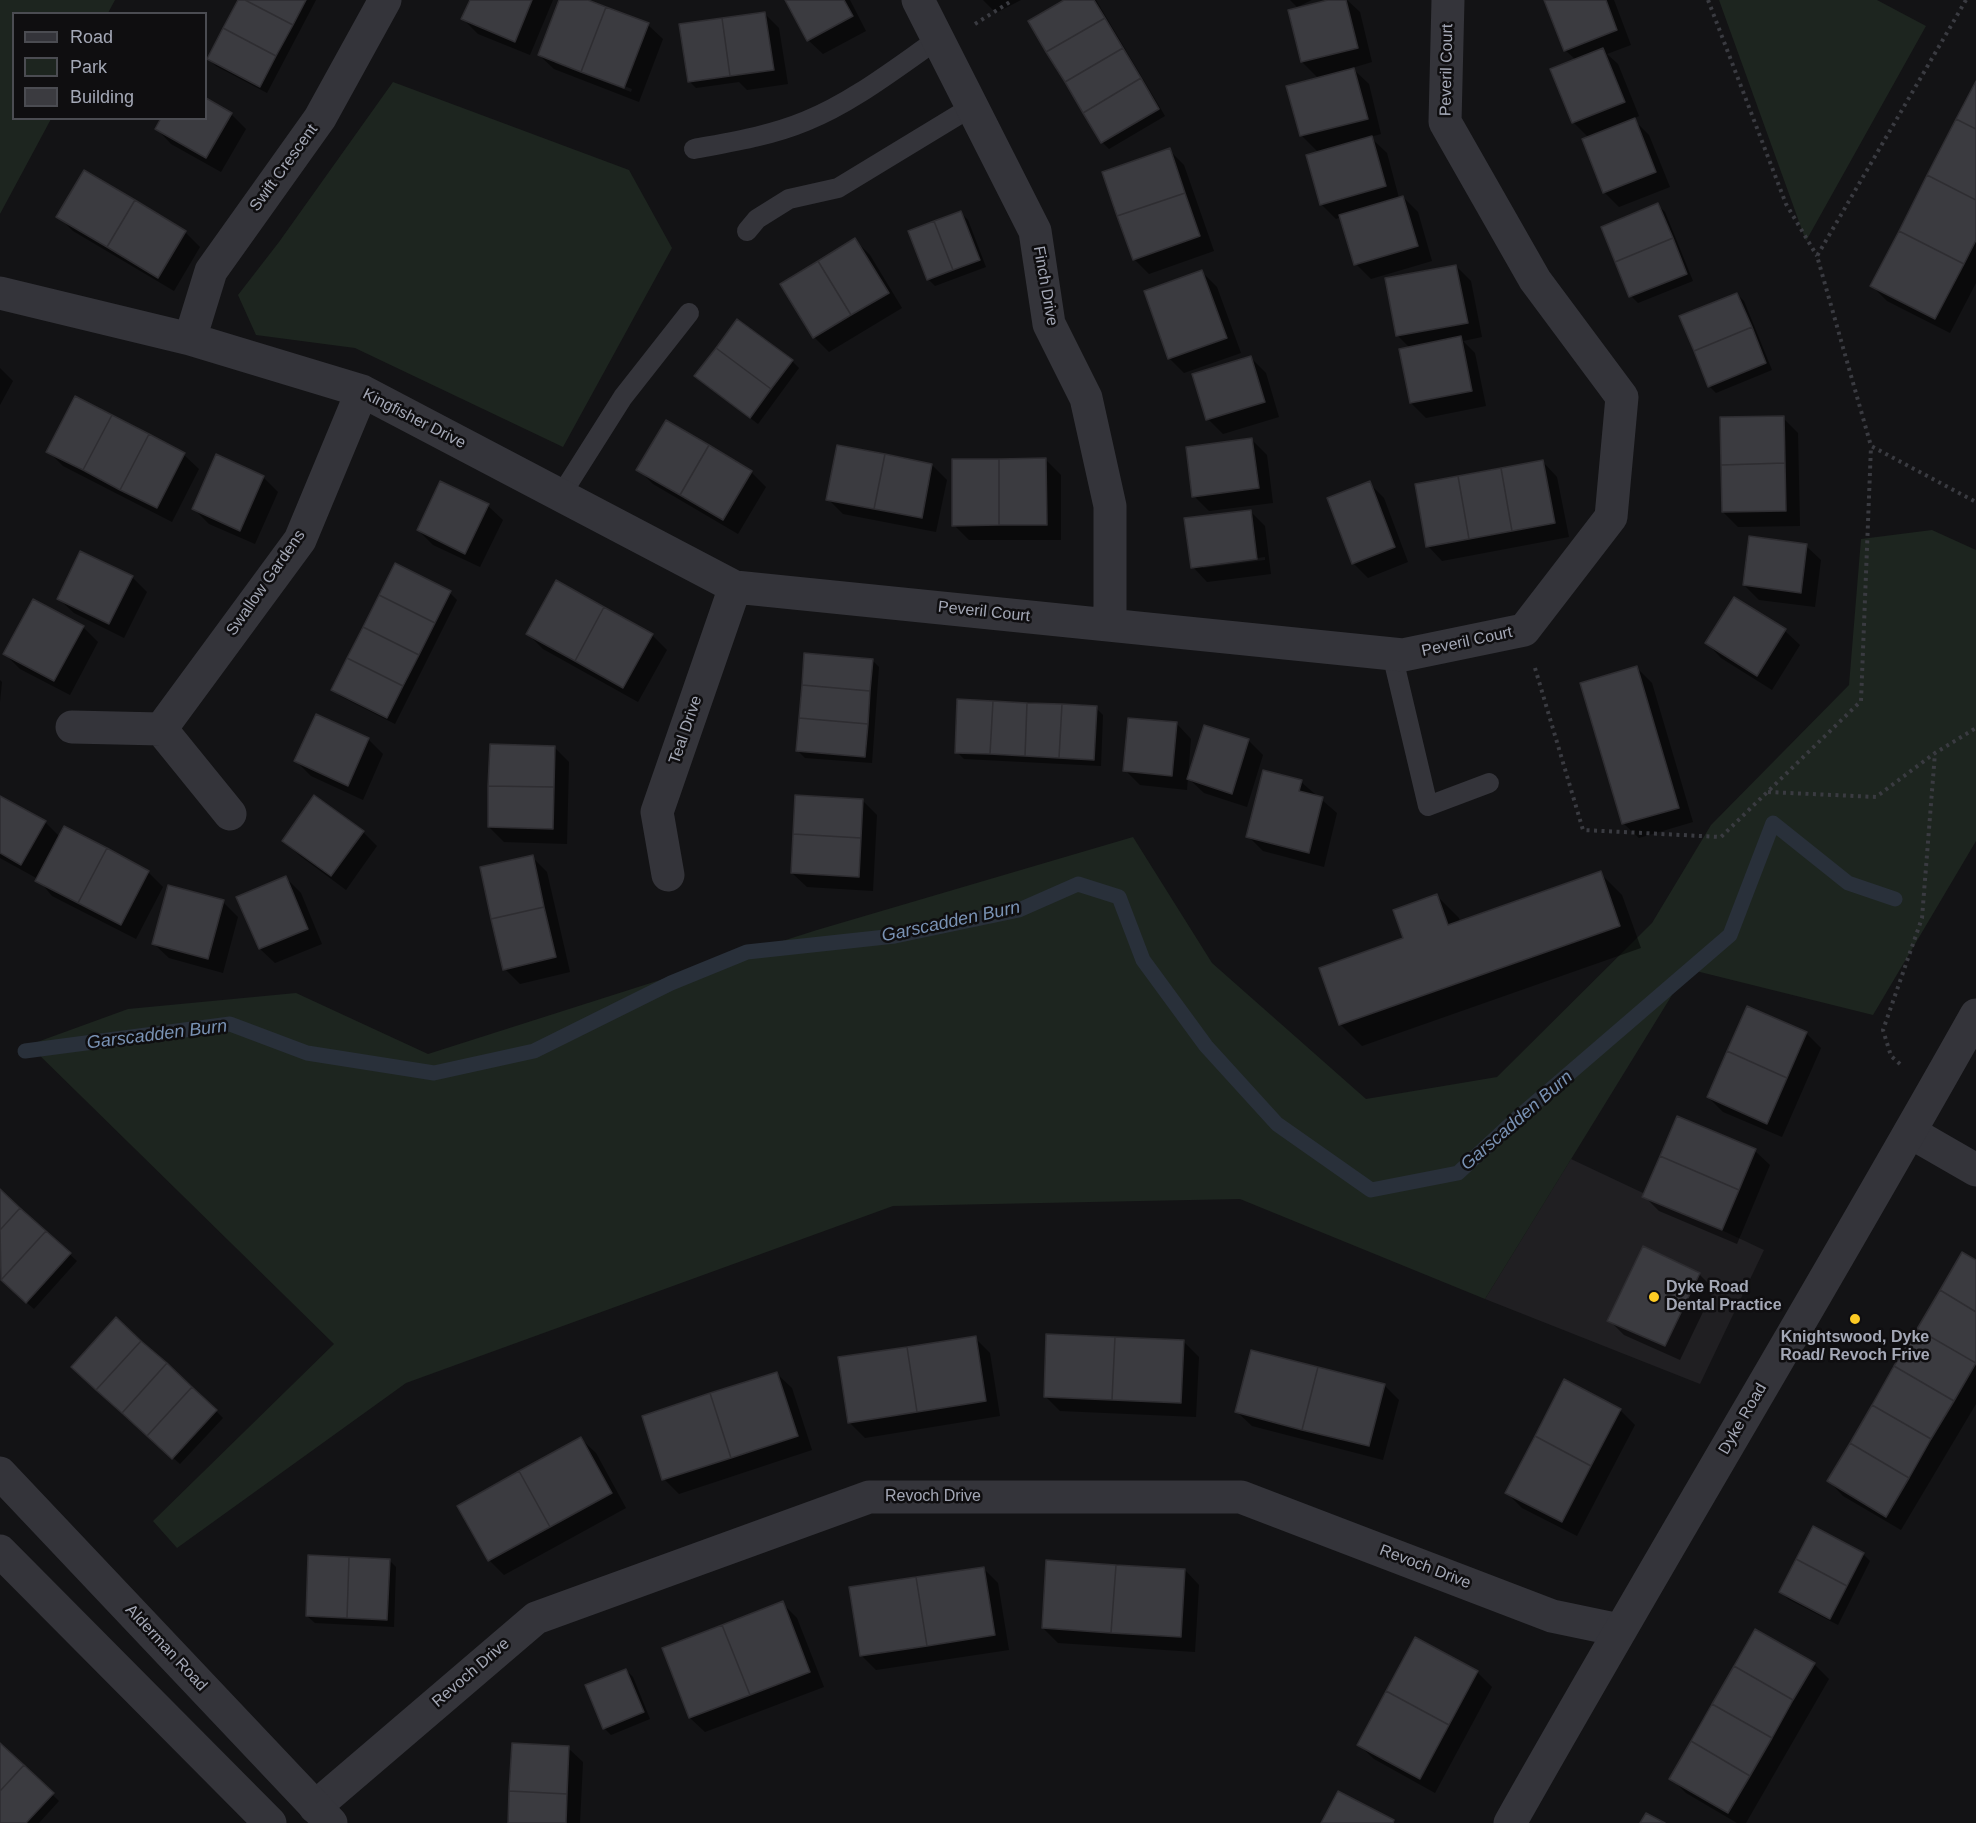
<!DOCTYPE html>
<html>
<head>
<meta charset="utf-8">
<style>
	body { margin:0 }
	#map { position:relative; width:1976px; height:1823px; overflow:hidden; background:#131315; font-family:Helvetica,sans-serif }
	canvas { display:block }
	.legend { position:absolute; left:12px; top:12px; width:195px; height:108px; box-sizing:border-box; background:#0f0e10; border:2px solid #4b4c52; margin:0; padding:8px 10px; list-style:none; font-size:18px; color:#a4a8b6 }
	.legend li { display:flex; align-items:center; gap:12px; height:30px }
	.legend b { width:30px; border:2px solid #4b4c52 }
</style>
</head>
<body>
<div id="map">
<canvas width="1976" height="1823"></canvas>
<ul class="legend">
<li><b style="height:8px;background:#34343a"></b>Road</li>
<li><b style="height:16px;background:#1d251f"></b>Park</li>
<li><b style="height:16px;background:#3b3b40"></b>Building</li>
</ul>
</div>
<script>
const g = document.querySelector('canvas').getContext('2d');
g.lineJoin = 'round';
function fill(path, color) { g.fillStyle = color; g.fill(path, 'evenodd'); }
function stroke(path, color, width, dash) { g.strokeStyle = color; g.lineWidth = width; g.lineCap = dash ? 'butt' : 'round'; g.setLineDash(dash || []); g.stroke(path); }
function drawText(font, color, halo, rows, align = 'center') {
  g.font = font + ' Helvetica,sans-serif'; g.lineWidth = 5; g.setLineDash([]); g.textBaseline = 'middle'; g.strokeStyle = halo; g.fillStyle = color; for (const [text, x, y, turn = 0] of rows) {
    g.save(); g.translate(x, y); g.rotate((+turn || 0) * Math.PI / 180); g.textAlign = isNaN(turn) ? turn : align; if (halo) g.strokeText(text, 0, 0); g.fillText(text, 0, 0); g.restore();
  }
}
fill(new Path2D(`
	M1571,1159L1764,1250L1700,1384L1485,1299Z`), '#201f22');
fill(new Path2D(`
	M0,0H115L108,13L14,14V118L51,119L0,214Z
	M1719,0H1877L1926,26L1806,241Z
	M393,82L629,170L672,248L563,447L355,348L256,335L238,295L279,242Z
	M1932,530L1976,550V841L1873,1015L1688,969L1485,1299L1240,1199L893,1206L406,1383L177,1548L153,1521L334,1344L29,1045L128,1009L296,993L428,1054L817,930L1133,837L1212,963L1366,1099L1497,1077L1652,923L1711,825L1849,685L1861,539Z`), '#1d251f');
fill(new Path2D(`
	M239,0H316L267,93L216,66L208,59Z
	M471,0H553L530,55L478,34L463,19Z
	M561,0H584L648,25L663,39L639,102L554,69L539,55ZM555,60L632,89L631,92L555,63Z
	M787,0H850L866,31L823,54L808,40Z
	M983,0H1021L996,13Z
	M1067,0H1096L1165,116L1109,149L1102,142Z
	M1290,0H1312L1297,7Z
	M1334,0H1347L1360,12L1372,62L1352,68L1369,84L1381,134L1370,137L1387,153L1399,198L1403,197L1418,212L1432,261L1371,279L1356,264L1341,217L1336,219L1321,204L1319,153L1302,136L1288,87L1319,79L1302,62Z
	M1546,0H1614L1631,45L1607,54L1618,64L1639,116L1633,119L1649,135L1670,187L1619,207L1604,192L1589,138L1573,122L1576,60L1565,50Z
	M764,13L779,28L788,84L747,90L739,82L696,88L689,81Z
	M1976,84V283L1950,333L1887,301L1872,286Z
	M206,99L231,114L246,129L221,172L171,144L157,129L206,118Z
	M1169,150L1184,165L1214,251L1149,274L1134,259Z
	M1658,205L1665,212L1693,281L1638,303L1631,296Z
	M961,213L968,220L986,267L935,286L928,279Z
	M58,216L185,232L200,247L174,291L73,231Z
	M855,240L870,255L902,308L829,352L814,337L782,284Z
	M1456,266L1471,281L1482,337L1463,341L1475,353L1486,406L1426,418L1411,403L1410,348L1398,336L1387,280Z
	M1202,272L1217,287L1241,353L1184,373L1169,358Z
	M1737,294L1744,301L1772,370L1716,393L1709,386Z
	M1251,358L1266,373L1279,417L1223,434L1208,419Z
	M792,361L799,368L758,424L696,376Z
	M0,368L13,381L0,405Z
	M76,398L184,455L199,469L172,522L63,466L48,451Z
	M1783,418L1798,433L1800,526L1738,527L1723,512Z
	M1252,440L1267,455L1273,503L1209,511L1194,496Z
	M1046,460L1061,475V540H969L954,525Z
	M1543,462L1557,477L1569,537L1442,561L1428,546Z
	M932,465L947,480L936,532L843,514L828,499Z
	M638,469L751,472L766,487L738,534L653,484Z
	M263,477L278,492L255,544L209,524L194,509Z
	M1369,483L1384,498L1408,562L1368,578L1353,563Z
	M488,506L503,520L480,567L433,545L418,530Z
	M1250,511L1265,526L1271,574L1207,582L1193,567ZM1265,557V560L1203,568V565Z
	M1806,546L1821,560L1815,607L1759,600L1744,585Z
	M132,577L147,592L124,638L74,613L59,599Z
	M450,593L457,600L395,724L340,696L333,689Z
	M1734,599L1785,631L1800,645L1772,690L1721,658L1707,643Z
	M83,627L98,642L70,695L20,669L5,654Z
	M528,634L652,635L667,650L638,702L543,649Z
	M872,660L879,667L872,763L805,758L798,751Z
	M1637,668L1652,683L1693,822L1639,838L1624,824L1582,684Z
	M0,680L2,682L0,702Z
	M1096,708L1103,715L1101,766L964,759L957,752Z
	M1177,724L1191,739L1187,790L1140,785L1125,770Z
	M368,739L383,754L363,800L311,776L296,761Z
	M1248,740L1263,755L1247,807L1204,793L1188,778Z
	M554,747L569,762L567,844L504,842L489,827Z
	M1301,782L1337,813L1324,867L1263,851L1248,836Z
	M0,797L45,822L60,837L148,872L163,887L136,939L52,896L38,879L0,858Z
	M862,800L877,815L873,891L807,887L792,873Z
	M363,832L377,846L346,890L299,855L284,841Z
	M532,857L547,872L570,972L520,984L505,969Z
	M1600,873L1622,895L1641,948L1362,1046L1340,1024L1437,896L1459,918L1460,923Z
	M286,878L301,893L322,944L275,963L260,949Z
	M223,902L238,917L223,973L169,958L154,944Z
	M1806,1033L1821,1048L1782,1137L1723,1112L1708,1097Z
	M1678,1118L1755,1151L1770,1165L1737,1244L1659,1211L1644,1196Z
	M0,1191L77,1261L34,1309L0,1279Z
	M1643,1248L1700,1275L1714,1289L1680,1360L1624,1335L1609,1320Z
	M1976,1262V1404L1901,1530L1843,1496L1829,1481Z
	M975,1338L990,1353L1000,1416L865,1438L850,1423Z
	M1184,1342L1199,1357L1196,1417L1060,1411L1045,1396Z
	M80,1374L216,1411L223,1418L180,1464Z
	M777,1374L792,1388L812,1450L679,1494L664,1479Z
	M1384,1385L1399,1400L1383,1460L1252,1426L1237,1412Z
	M1620,1410L1635,1425L1577,1536L1522,1508L1507,1493Z
	M581,1439L596,1453L626,1508L504,1575L489,1560Z
	M1863,1554L1870,1561L1838,1625L1788,1599L1781,1592Z
	M389,1560L396,1567L394,1627L315,1623L307,1616Z
	M983,1568L998,1583L1009,1650L876,1670L861,1655Z
	M1185,1570L1199,1585L1195,1652L1058,1643L1043,1628Z
	M782,1603L797,1618L824,1687L705,1732L690,1718L664,1649Z
	M1814,1664L1829,1679L1746,1823H1737L1686,1793L1671,1778Z
	M626,1670L633,1677L650,1719L611,1735L604,1728Z
	M1477,1672L1492,1687L1435,1793L1374,1759L1359,1745Z
	M0,1745L59,1801L39,1823H0Z
	M568,1748L583,1762L580,1823H510Z`), '#0007');
stroke(new Path2D(`
	M25,1051L230,1024L307,1053L434,1073L534,1051L671,983L747,952L895,936L1019,910L1078,884L1119,897L1143,960L1206,1046L1277,1124L1371,1190L1458,1173L1514,1121L1730,935L1773,823L1848,883L1895,899`), '#29303a', 15);
const building = new Path2D(`
	M238,0H245L293,25L276,56L223,28Z
	M245,0H306L293,25Z
	M470,0H532L515,42L461,19Z
	M559,0H588L606,7L581,72L538,55Z
	M785,0H844L853,16L807,41Z
	M1064,0H1094L1105,18L1046,52L1028,21Z
	M1328,0H1346L1358,48L1301,62L1288,10Z
	M1544,0H1606L1617,30L1564,51Z
	M606,7L649,23L624,88L581,72Z
	M765,12L774,70L730,76L722,18Z
	M722,18L730,76L688,82L679,24Z
	M1105,18L1123,48L1065,82L1046,52Z
	M223,28L276,56L260,87L207,59Z
	M1123,48L1141,78L1083,113L1065,82Z
	M1603,48L1625,102L1572,123L1550,69Z
	M1354,68L1368,119L1300,136L1286,86Z
	M1141,78L1159,109L1101,143L1083,113Z
	M1976,81V129L1956,119Z
	M206,98L232,113L206,158L155,129L161,118H206Z
	M1635,118L1656,172L1603,193L1582,139Z
	M1956,119L1976,129V200L1927,175Z
	M1372,136L1386,186L1320,205L1306,155Z
	M1170,148L1185,193L1117,216L1102,172Z
	M84,170L135,200L107,247L56,217Z
	M1927,175L1976,200V240L1964,264L1899,231Z
	M1185,193L1200,236L1133,260L1117,216Z
	M1403,196L1418,246L1354,265L1339,215Z
	M135,200L186,231L158,278L107,247Z
	M1658,203L1673,238L1615,262L1601,227Z
	M961,211L980,260L953,270L934,221Z
	M934,221L953,270L927,280L908,231Z
	M1899,231L1964,264L1935,319L1870,286Z
	M855,238L889,293L851,315L818,261Z
	M1673,238L1687,274L1629,297L1615,262Z
	M818,261L851,315L813,338L780,284Z
	M1456,265L1468,323L1396,336L1385,278Z
	M1202,270L1227,338L1168,359L1144,291Z
	M1737,293L1752,327L1694,351L1679,316Z
	M737,319L793,360L771,389L716,348Z
	M1752,327L1766,363L1708,387L1694,351Z
	M1461,336L1472,391L1410,403L1399,349Z
	M716,348L771,389L750,418L694,376Z
	M1251,356L1265,402L1206,420L1192,374Z
	M75,396L112,415L83,470L46,452Z
	M112,415L149,434L120,490L83,470Z
	M1784,416L1785,463L1721,465L1720,417Z
	M666,420L709,445L680,495L636,470Z
	M149,434L185,453L157,508L120,490Z
	M1252,438L1259,488L1192,497L1186,447Z
	M709,445L752,471L723,520L680,495Z
	M837,445L885,454L874,509L826,500Z
	M216,454L264,476L240,531L192,509Z
	M885,454L932,464L922,518L874,509Z
	M1046,458L1047,525H999V459Z
	M952,459H999V525L952,526Z
	M1543,460L1555,523L1512,531L1501,468Z
	M1785,463L1786,511L1722,512L1721,465Z
	M1501,468L1512,531L1469,539L1458,476Z
	M1458,476L1469,539L1426,547L1415,484Z
	M440,481L489,504L465,554L417,530Z
	M1370,481L1395,547L1352,564L1327,498Z
	M1251,510L1257,559L1191,568L1184,518Z
	M1749,536L1807,544L1801,593L1743,585Z
	M80,551L133,576L109,624L57,599Z
	M395,563L451,591L435,623L379,595Z
	M556,580L604,607L575,661L526,634Z
	M379,595L435,623L419,655L363,627Z
	M1734,597L1786,629L1757,676L1705,643Z
	M33,599L84,626L54,681L3,654Z
	M604,607L653,634L623,688L575,661Z
	M363,627L419,655L403,686L347,658Z
	M804,653L873,659L870,691L802,685Z
	M347,658L403,686L387,718L331,690Z
	M1637,666L1679,808L1622,824L1580,683Z
	M802,685L870,691L868,724L799,718Z
	M957,699L993,701L990,754L955,753Z
	M993,701L1027,703L1025,756L990,754Z
	M1027,703L1062,704L1059,758L1025,756Z
	M1062,704L1097,706L1094,760L1059,758Z
	M316,714L369,738L348,786L294,761Z
	M799,718L868,724L865,757L796,751Z
	M1128,718L1177,722L1172,776L1123,771Z
	M1204,725L1249,739L1232,794L1187,779Z
	M490,744L555,746L554,787L488,786Z
	M1263,770L1302,780L1299,791L1323,797L1309,853L1246,837Z
	M488,786L554,787L553,829L488,827Z
	M314,795L364,831L331,876L282,841Z
	M795,795L863,799L861,838L793,834Z
	M0,796L46,821L21,865L0,853Z
	M64,826L107,848L78,903L35,881Z
	M793,834L861,838L859,877L791,873Z
	M107,848L149,871L121,925L78,903Z
	M533,855L544,907L491,919L480,867Z
	M1601,871L1620,926L1339,1025L1319,968L1403,938L1393,910L1437,894L1448,925Z
	M286,876L308,929L259,949L236,897Z
	M168,885L224,900L208,959L152,944Z
	M544,907L556,957L503,970L491,919Z
	M1747,1006L1807,1032L1787,1078L1727,1051Z
	M1727,1051L1787,1078L1767,1124L1707,1097Z
	M1677,1116L1756,1149L1739,1190L1660,1156Z
	M1660,1156L1739,1190L1722,1230L1642,1197Z
	M0,1189L20,1208L0,1230Z
	M20,1208L46,1231L1,1280L0,1230Z
	M46,1231L71,1253L26,1303L1,1280Z
	M1643,1246L1700,1273L1665,1346L1607,1321Z
	M1962,1252L1976,1260V1312L1940,1290Z
	M1940,1290L1976,1312V1363L1917,1329Z
	M116,1317L141,1341L96,1390L71,1367Z
	M1917,1329L1976,1363L1954,1401L1894,1366Z
	M1046,1334L1115,1337L1112,1400L1044,1397Z
	M976,1336L986,1401L917,1412L907,1347Z
	M1115,1337L1184,1340L1181,1403L1112,1400Z
	M141,1341L167,1363L122,1413L96,1390Z
	M907,1347L917,1412L848,1423L838,1357Z
	M1251,1350L1318,1367L1302,1430L1235,1412Z
	M167,1363L192,1387L147,1436L122,1413Z
	M1894,1366L1954,1401L1931,1439L1872,1405Z
	M1318,1367L1385,1384L1369,1446L1302,1430Z
	M777,1372L798,1436L731,1458L710,1393Z
	M1564,1379L1621,1409L1591,1466L1535,1436Z
	M192,1387L217,1410L172,1459L147,1436Z
	M710,1393L731,1458L662,1480L642,1416Z
	M1872,1405L1931,1439L1909,1478L1850,1443Z
	M1535,1436L1591,1466L1562,1522L1505,1493Z
	M581,1437L612,1493L550,1527L519,1471Z
	M1850,1443L1909,1478L1886,1517L1827,1481Z
	M519,1471L550,1527L488,1561L457,1506Z
	M1813,1526L1864,1553L1847,1586L1796,1559Z
	M308,1555L349,1557L347,1618L306,1616Z
	M349,1557L390,1559L387,1620L347,1618Z
	M1796,1559L1847,1586L1830,1619L1779,1592Z
	M1046,1560L1116,1565L1111,1633L1042,1628Z
	M1116,1565L1185,1569L1181,1637L1111,1633Z
	M984,1567L995,1635L927,1646L916,1577Z
	M916,1577L927,1646L860,1656L849,1587Z
	M783,1601L810,1672L750,1695L722,1625Z
	M722,1625L750,1695L689,1718L662,1648Z
	M1755,1629L1815,1663L1793,1700L1734,1666Z
	M1415,1637L1478,1671L1449,1725L1386,1691Z
	M1734,1666L1793,1700L1772,1738L1712,1704Z
	M626,1669L644,1712L603,1729L585,1685Z
	M1386,1691L1449,1725L1420,1779L1357,1745Z
	M1712,1704L1772,1738L1750,1776L1691,1741Z
	M1691,1741L1750,1776L1728,1813L1669,1779Z
	M0,1743L24,1765L0,1791Z
	M512,1743L569,1746L567,1794L509,1791Z
	M24,1765L54,1793L26,1823H0V1791Z
	M509,1791L567,1794L566,1823H508Z
	M1338,1791L1394,1820L1393,1823H1321Z
	M1646,1813L1665,1823H1640Z`);
fill(building, '#3b3b40');
stroke(building, '#2e2d31', 1.5);
stroke(new Path2D(`
	M1708,0L1786,204L1817,256
	M1966,0L1817,256L1871,446L1976,502
	M975,24L1013,0
	M1535,668L1583,830L1721,837L1861,701L1871,446
	M1768,792L1876,797L1935,753L1976,728
	M1900,1064L1891,1056L1883,1030L1922,918L1935,753`), '#3a3b41', 4, [3, 4.5]);
stroke(new Path2D(`
	M694,149C731,142 770,136 806,121C853,102 896,68 938,39
	M747,231L757,219L789,199L838,188L973,106
	M561,495L623,397L689,313
	M1392,654L1428,806L1489,783`), '#34343a', 20);
stroke(new Path2D(`
	M918,0L1035,231L1049,324L1086,398L1110,506V625
	M0,293L190,339L362,391L735,587L1403,655L1524,630L1611,517L1622,397L1535,280L1445,122L1448,0
	M190,339L211,271L320,118L385,0
	M72,727L161,729L230,814
	M161,729L300,540L362,391
	M668,875L657,812L735,587
	M1910,1132L1976,1170
	M315,1807L536,1618L869,1497H1241L1552,1616L1619,1630`), '#34343a', 33);
stroke(new Path2D(`
	M0,1473L331,1823
	M0,1551L270,1823
	M1510,1823C1663,1552 1824,1286 1976,1015`), '#34343a', 33);
for (const [x, y, r, color] of [
	[1654,1297,6,"#fdcb24"],
	[1855,1319,6,"#fdcb24"]
]) { const dot = new Path2D(); dot.arc(x, y, r, 0, 2 * Math.PI); g.fillStyle = color; g.fill(dot); stroke(dot, '#0f0e10', 2); }
drawText('16px', '#a4a8b6', '#0f0e10', [
	["Peveril Court",1447,70,-89],
	["Swift Crescent",284,168,-54],
	["Finch Drive",1045,286,80],
	["Kingfisher Drive",414,419,27],
	["Swallow Gardens",266,583,-55],
	["Peveril Court",984,612,6],
	["Peveril Court",1467,642,-12],
	["Teal Drive",686,730,-71],
	["Dyke Road",1743,1419,-60],
	["Revoch Drive",933,1497],
	["Revoch Drive",1425,1567,21],
	["Alderman Road",166,1648,47],
	["Revoch Drive",471,1673,-41]
]);
drawText('bold 16px', '#a4a8b6', '#0f0e10', [
	["Dyke Road",1666,1288],
	["Dental Practice",1666,1306],
	["Knightswood, Dyke",1855,1338,"center"],
	["Road/ Revoch Frive",1855,1356,"center"]
], 'left');
drawText('italic 18px', '#7992b4', '#0f0e10', [
	["Garscadden Burn",951,922,-12],
	["Garscadden Burn",157,1035,-7],
	["Garscadden Burn",1517,1121,-41]
]);
</script>
</body>
</html>
